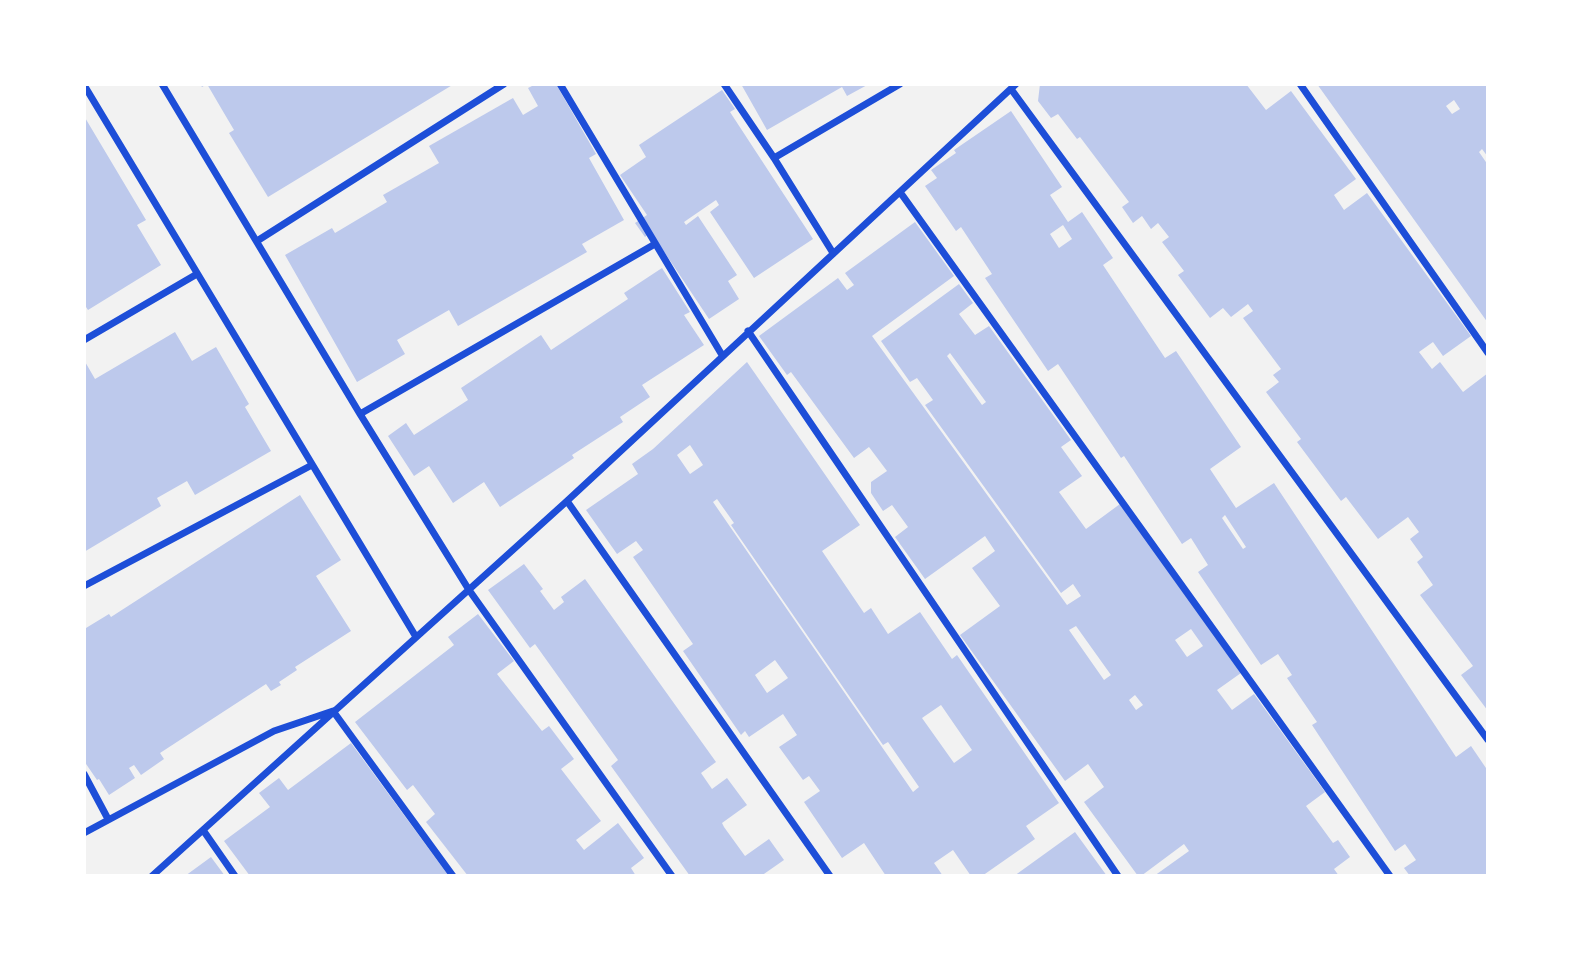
<!DOCTYPE html>
<html>
<head>
<meta charset="utf-8">
<style>
	body { margin:0 }
	#map { position:relative; width:1572px; height:960px; overflow:hidden; background:#f2f2f2; font-family:Commissioner,sans-serif }
	canvas { display:block }
	.frame { position:absolute; inset:0; border:86px solid #fff; pointer-events:none }
</style>
</head>
<body>
<div id="map">
<canvas width="1572" height="960"></canvas>
<div class="frame"></div>
</div>
<script>
const g = document.querySelector('canvas').getContext('2d');
g.lineJoin = 'round';
function fill(path, color) { g.fillStyle = color; g.fill(path, 'evenodd'); }
function stroke(path, color, width, dash) { g.strokeStyle = color; g.lineWidth = width; g.lineCap = dash ? 'butt' : 'round'; g.setLineDash(dash || []); g.stroke(path); }
fill(new Path2D(`
	M200,84H454L268,197L229,133L234,130L221,108L207,84L202,87Z
	M536,84H556L596,154L589,158L624,220L582,244L587,252L458,326L449,310L397,340L405,354L357,382L285,255L332,228L335,233L387,202L383,195L439,163L429,146L513,98L523,115L538,106L528,88Z
	M741,84H869L847,96L842,87L767,130Z
	M1040,84H1246L1266,110L1291,91L1356,179L1334,195L1344,210L1367,193L1471,336L1443,356L1433,342L1419,352L1432,369L1440,362L1463,392L1488,373V711L1461,675L1473,666L1420,595L1433,585L1417,562L1423,557L1410,539L1419,532L1408,517L1378,539L1346,497L1341,501L1297,442L1301,439L1266,392L1279,382L1273,375L1281,369L1243,318L1253,311L1248,304L1231,317L1223,308L1210,318L1178,275L1184,271L1162,242L1169,237L1158,223L1151,229L1142,216L1133,223L1122,207L1129,202L1080,137L1077,139L1058,114L1051,118L1038,101Z
	M1317,84H1488V157L1482,149L1479,152L1488,165V323ZM1454,100L1460,109L1452,114L1446,106Z
	M722,90L735,109L730,112L813,239L754,278L710,212L719,205L716,200L684,222L686,225L698,216L737,275L728,281L739,299L709,319L651,232L645,237L635,223L647,215L620,175L646,157L639,145Z
	M1011,111L1062,187L1050,195L1068,222L1082,212L1113,258L1103,265L1165,358L1176,351L1241,447L1210,469L1236,508L1274,483L1456,757L1471,746L1488,771V876H1410L1404,868L1416,860L1405,844L1395,851L1312,725L1317,722L1287,678L1292,675L1278,654L1261,665L1198,572L1208,565L1191,538L1182,544L1124,456L1121,458L1058,364L1048,371L985,278L992,274L961,227L956,231L925,186L937,178L931,170L956,153L954,150ZM1063,225L1072,239L1059,248L1050,234ZM1225,515L1246,547L1243,549L1222,518Z
	M84,116L146,220L137,225L161,265L88,310L84,304Z
	M915,222L954,276L872,336L1067,605L1081,596L1073,584L1061,593L925,405L933,400L917,378L910,382L881,341L959,284L973,303L959,314L975,335L989,326L1071,440L1061,447L1082,476L1059,492L1086,529L1120,504L1241,673L1217,690L1232,710L1254,694L1325,792L1306,806L1333,843L1338,840L1350,857L1334,869L1339,876H1154L1189,851L1184,844L1141,876H1138L1084,802L1104,787L1088,764L1065,781L960,635L1000,606L972,568L995,551L985,536L925,579L895,537L908,527L892,505L883,511L871,493V482L887,471L869,447L854,458L791,372L787,375L759,336L838,278L847,290L854,285L845,273ZM950,353L986,402L982,405L947,356ZM1076,626L1111,675L1104,680L1069,630ZM1191,629L1203,646L1187,657L1175,640ZM1135,695L1143,705L1136,710L1129,700Z
	M662,268L690,312L684,315L704,345L642,385L650,397L620,417L623,422L572,455L574,458L500,507L484,482L453,503L429,466L414,476L388,436L406,423L414,435L468,400L461,388L541,335L551,350L628,299L624,293Z
	M175,332L192,361L216,347L249,404L245,407L271,451L195,495L187,481L157,498L161,506L84,552V360L95,379Z
	M747,362L860,525L822,551L864,613L871,608L888,634L920,612L952,659L957,655L1059,803L1026,826L1035,839L982,876H971L953,850L934,863L943,876H886L864,843L842,858L804,802L820,791L809,776L803,780L779,747L797,735L783,714L749,737L745,731L741,735L683,651L693,644L633,557L643,550L636,541L617,554L586,510L638,474L632,464L653,449ZM690,445L703,465L690,474L677,455ZM717,499L734,523L731,525L865,719L883,745L888,742L919,787L913,792L713,502ZM775,660L788,678L767,693L755,675ZM941,705L972,750L954,763L922,718Z
	M300,495L341,560L316,576L351,631L295,667L297,670L279,682L281,685L271,691L266,684L160,753L164,759L141,775L134,765L129,768L135,778L109,795L99,779L97,780L84,761V756L86,755L84,752V625L86,628L109,614L111,617Z
	M524,564L543,589L540,591L554,610L564,602L561,597L585,579L716,762L701,773L712,789L727,778L747,805L722,823L724,827L745,856L769,839L784,860L761,876H690L611,766L618,760L535,644L530,648L488,590Z
	M478,614L514,661L497,674L542,731L549,726L574,759L561,769L601,821L576,840L584,850L618,823L644,858L631,868L636,876H468L426,822L435,814L413,785L407,790L355,722L454,645L448,637Z
	M351,743L448,875L446,876H250L224,841L270,807L259,793L279,778L288,790Z
	M1075,832L1107,876H1014Z
	M211,857L225,876H185Z`), '#bdc9ec');
stroke(new Path2D(`
	M162,84L360,414L469,590L672,876
	M560,84L722,355
	M724,84L774,158L833,253
	M1300,84L1488,353
	M84,85L416,637
	M1011,89L1488,740
	M774,158L900,84
	M900,192L1390,876
	M257,241L504,84
	M748,331L1118,876
	M84,340L197,274
	M360,414L655,244
	M567,501L830,876
	M84,586L312,465
	M84,774L108,819
	M203,830L235,876
	M84,833L274,731L333,711L453,876
	M152,876L567,501L1016,84`), '#1d4ed8', 7);
</script>
</body>
</html>
